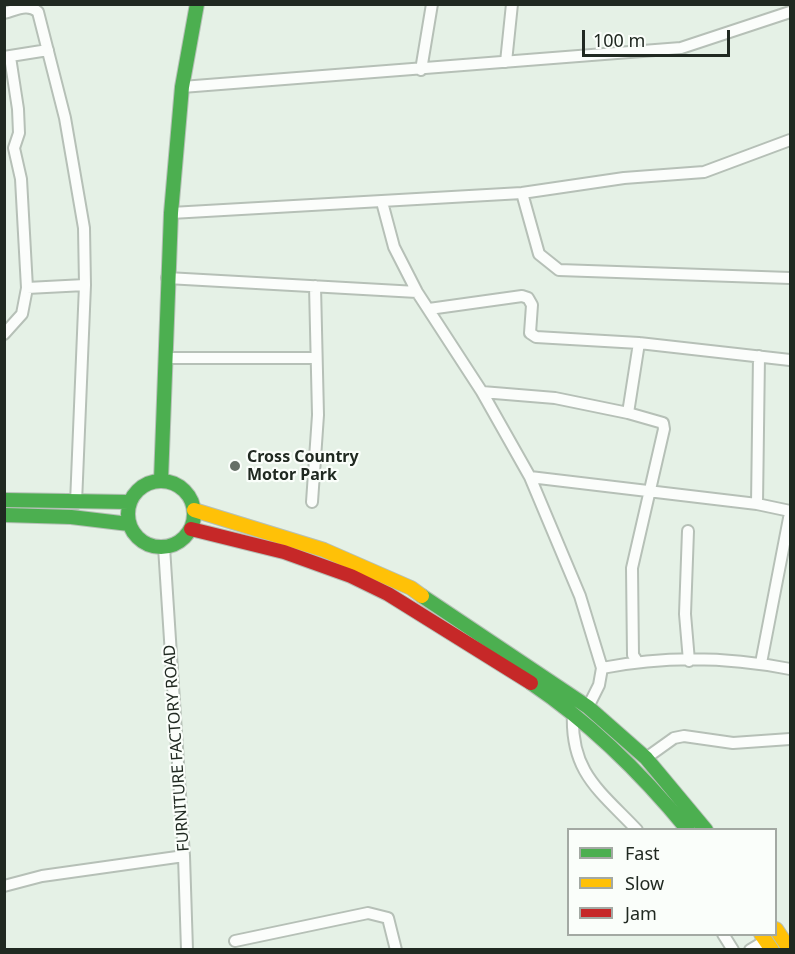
<!DOCTYPE html>
<html>
<head>
<meta charset="utf-8">
<style>
	body { margin:0 }
	#map { position:relative; width:795px; height:954px; overflow:hidden; background:#e5f1e6; font-family:"Noto Sans",sans-serif }
	canvas { display:block }
	.frame { position:absolute; inset:0; border:6px solid #202921; pointer-events:none }
	.legend { position:absolute; left:567px; top:828px; width:210px; height:108px; box-sizing:border-box; background:#fafefa; border:2px solid #a3a9a3; margin:0; padding:8px 10px; list-style:none; font-size:18px; color:#202921 }
	.legend li { display:flex; align-items:center; gap:12px; height:30px }
	.legend b { width:30px; border:2px solid #a3a9a3 }
	.scale { position:absolute; left:582px; top:30px; width:148px; height:27px; box-sizing:border-box; border:3px solid #202921; border-top:0; padding-left:8px; font-size:18px; line-height:21px; white-space:nowrap; color:#202921; -webkit-text-stroke:4px #fafefa; paint-order:stroke }
</style>
</head>
<body>
<div id="map">
<canvas width="795" height="954"></canvas>
<div class="frame"></div>
<ul class="legend">
<li><b style="height:8px;background:#4caf50"></b>Fast</li>
<li><b style="height:8px;background:#ffc107"></b>Slow</li>
<li><b style="height:8px;background:#c62828"></b>Jam</li>
</ul>
<div class="scale">100 m</div>
</div>
<script>
const g = document.querySelector('canvas').getContext('2d');
g.lineJoin = 'round';
function stroke(path, color, width, dash) { g.strokeStyle = color; g.lineWidth = width; g.lineCap = dash ? 'butt' : 'round'; g.setLineDash(dash || []); g.stroke(path); }
function drawText(font, color, halo, rows, align = 'center') {
  g.font = font + ' "Noto Sans",sans-serif'; g.lineWidth = 4.5; g.setLineDash([]); g.textBaseline = 'middle'; g.strokeStyle = halo; g.fillStyle = color; for (const [text, x, y, turn = 0] of rows) {
    g.save(); g.translate(x, y); g.rotate((+turn || 0) * Math.PI / 180); g.textAlign = isNaN(turn) ? turn : align; if (halo) g.strokeText(text, 0, 0); g.fillText(text, 0, 0); g.restore();
  }
}
const street = new Path2D(`
	M4,13C16,10 28,3 38,12L65,118L84,228L85,285L76,503
	M4,57L48,50
	M506,62L512,4
	M421,70L432,4
	M182,87L681,48L790,12
	M522,193L539,254L559,270L790,278
	M382,202L394,247L417,292L482,392L530,477L580,596L602,668L599,685L588,707
	M171,213L522,193L624,178L704,172L790,140
	M167,278L417,292
	M27,288L85,285
	M429,309L522,296L528,298L532,305L530,333L536,337L639,343L790,360
	M4,334L22,314L27,288L21,179L14,148L19,133L18,109L10,57
	M165,358H316
	M482,392L555,398L628,413L663,423L664,429L632,568L633,655L637,661
	M628,413L639,343
	M530,477L757,504L790,511
	M312,502L318,415L315,286
	M757,504L759,356
	M688,531L685,614L689,661
	M164,547L184,856L187,950
	M761,663L790,513
	M602,668C663,656 729,657 790,669
	M573,712C570,772 599,790 637,830
	M646,758L674,738L684,736L733,743L790,739
	M4,886L42,876L184,856
	M723,934L733,950
	M235,941L368,913L388,918L396,950
	M750,950L765,941`);
const fast = new Path2D(`
	M161,480L171,213L182,87L197,4
	M128 514a33 33 0 1 1 66 0a33 33 0 1 1-66 0Z
	M4,500L129,502
	M4,515L71,517L129,524
	M422,596L588,707L646,758L706,830
	M531,683C592,724 642,774 688,830`);
const slow = new Path2D(`
	M194,510L324,550L411,588L422,596
	M776,929L790,950
	M761,934L772,950`);
const jam = new Path2D(`
	M191,529L284,552L351,576L388,594L531,683`);
stroke(street, '#b6c0b7', 14);
stroke(fast, '#b6c0b7', 16);
stroke(slow, '#b6c0b7', 16);
stroke(jam, '#b6c0b7', 16);
stroke(street, '#fbfdfb', 10);
stroke(fast, '#4caf50', 14);
stroke(slow, '#ffc107', 14);
stroke(jam, '#c62828', 14);
for (const [x, y, r, color] of [
	[235,466,6,"#656f66"]
]) { const dot = new Path2D(); dot.arc(x, y, r, 0, 2 * Math.PI); g.fillStyle = color; g.fill(dot); stroke(dot, '#fafefa', 2); }
drawText('bold 16px', '#202921', '#fafefa', [
	["Cross Country",247,457],
	["Motor Park",247,475]
], 'left');
drawText('16px', '#202921', '#fafefa', [
	["FURNITURE FACTORY ROAD",177,748,-94]
]);
</script>
</body>
</html>
